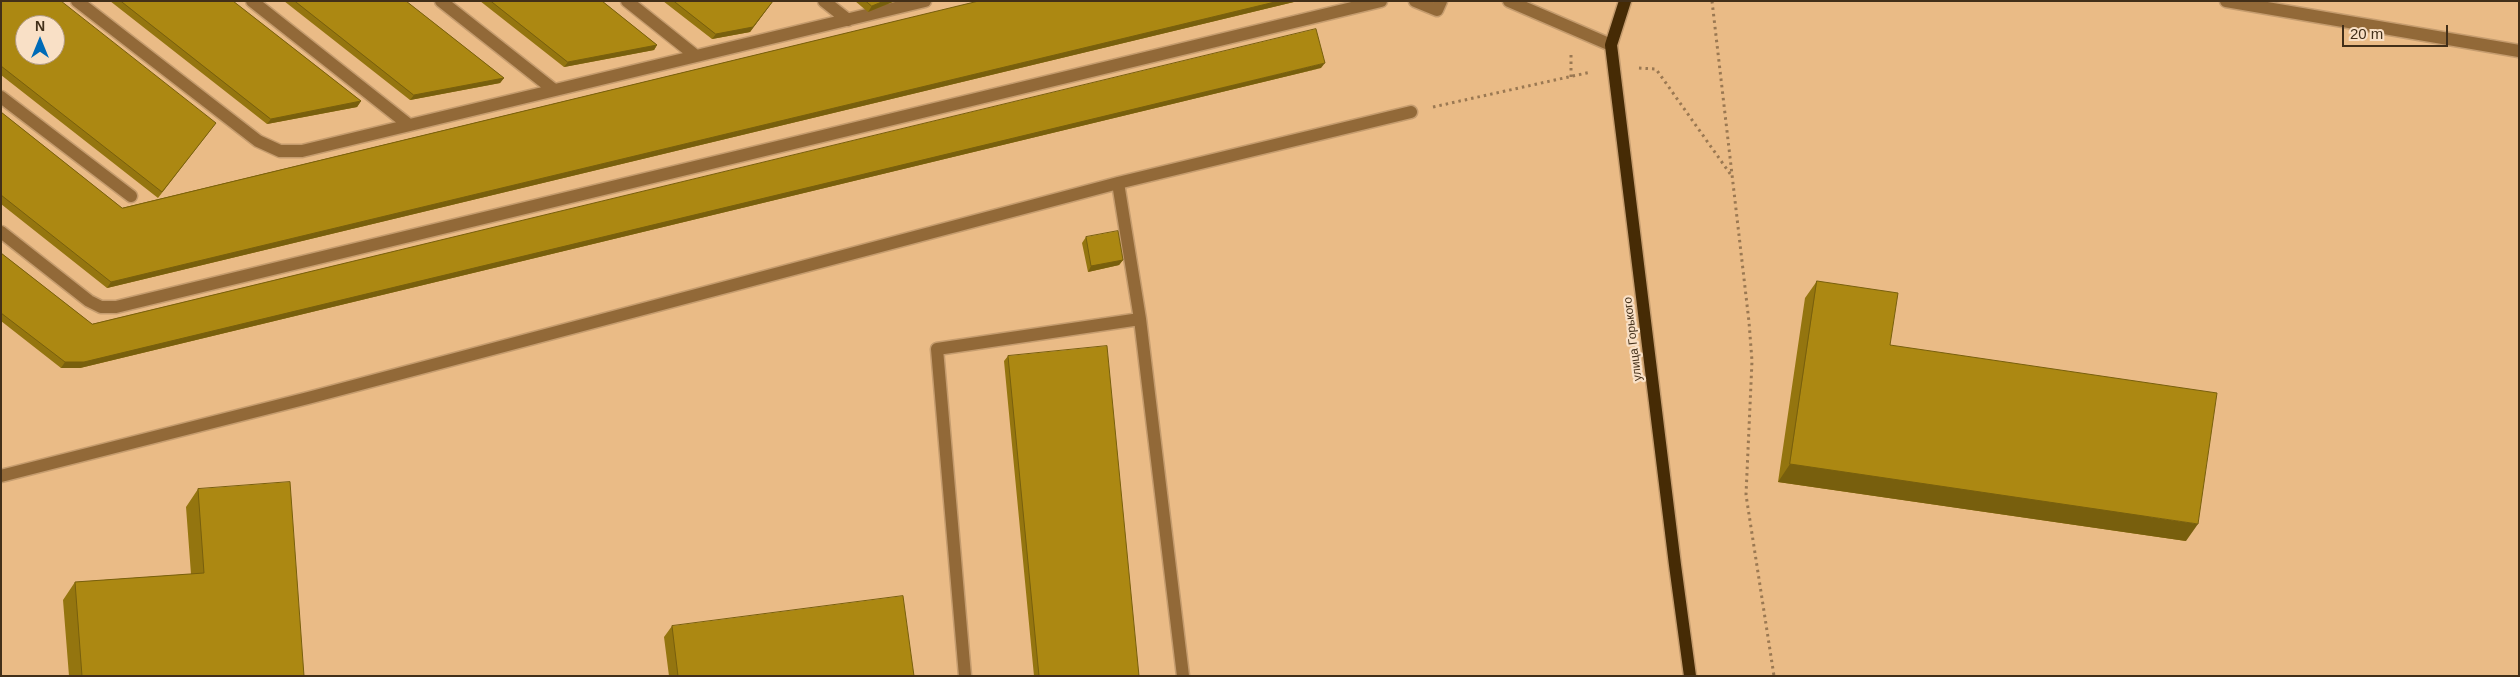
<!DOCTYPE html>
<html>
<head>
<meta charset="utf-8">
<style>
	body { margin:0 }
	#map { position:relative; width:2520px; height:677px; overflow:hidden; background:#eabb86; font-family:Arial,sans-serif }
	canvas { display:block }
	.frame { position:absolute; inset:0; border:2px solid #422f19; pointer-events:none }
	.north { position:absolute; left:15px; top:15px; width:50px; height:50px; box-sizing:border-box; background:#f9e0c6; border:1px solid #b09981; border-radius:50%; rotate:0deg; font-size:14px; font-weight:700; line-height:20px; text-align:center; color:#422f19 }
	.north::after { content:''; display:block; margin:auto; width:18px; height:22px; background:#006bb7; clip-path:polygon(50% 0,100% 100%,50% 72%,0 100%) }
	.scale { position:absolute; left:2342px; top:25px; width:106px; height:22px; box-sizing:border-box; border:2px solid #422f19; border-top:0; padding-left:6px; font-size:15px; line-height:18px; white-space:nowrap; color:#422f19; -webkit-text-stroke:4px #f9e0c6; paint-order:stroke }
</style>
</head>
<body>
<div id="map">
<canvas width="2520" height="677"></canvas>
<div class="frame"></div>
<div class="north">N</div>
<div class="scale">20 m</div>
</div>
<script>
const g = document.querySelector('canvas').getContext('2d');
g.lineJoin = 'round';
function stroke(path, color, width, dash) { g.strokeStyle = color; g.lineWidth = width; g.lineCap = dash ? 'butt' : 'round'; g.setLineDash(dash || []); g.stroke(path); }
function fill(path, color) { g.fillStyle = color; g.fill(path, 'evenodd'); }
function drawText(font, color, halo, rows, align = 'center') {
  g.font = font + ' Arial,sans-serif'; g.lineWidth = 4.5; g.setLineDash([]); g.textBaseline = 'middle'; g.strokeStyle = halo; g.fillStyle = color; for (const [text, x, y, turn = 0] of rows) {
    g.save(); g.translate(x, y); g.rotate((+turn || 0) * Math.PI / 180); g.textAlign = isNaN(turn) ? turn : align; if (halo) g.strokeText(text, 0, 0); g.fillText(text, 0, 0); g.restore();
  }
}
const minor = new Path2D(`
	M77,1L258,141L280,151H302L925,1
	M252,1L409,125
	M441,1L554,90
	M627,1L696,56
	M824,1L848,20
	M1415,1L1437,10L1441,1
	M1509,1L1611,45
	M2226,1L2519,51
	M1,97L131,196
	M1118,183L1140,319L1183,676
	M1,232L89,301L101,307H116L1381,1
	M1,476L308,398L1118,183L1411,112
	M965,676L937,349L1140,319`);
const major = new Path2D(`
	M1625,1L1611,45L1675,565L1690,676`);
stroke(minor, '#c59c6e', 15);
stroke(major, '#c59c6e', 15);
stroke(new Path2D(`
	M1712,1L1749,322L1752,361L1746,495L1774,676
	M1571,55V77
	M1639,68L1656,69L1731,175
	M1433,107L1591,72`), '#9a7852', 3, [2.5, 4]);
stroke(minor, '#926938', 12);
stroke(major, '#462b05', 12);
fill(new Path2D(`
	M1,1L216,123L158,198L1,75Z
	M110,1H233L361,101L357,107L267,124Z
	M284,1H406L504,78L500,83L410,100Z
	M480,1H602L657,45L654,50L564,67Z
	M663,1H773L750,32L712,39Z
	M855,1H895L868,12Z
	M979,1H1298L107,288L1,204V112L122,208Z
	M1321,68L80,368H61L1,321V253L92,324Z
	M1086,237L1123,260L1119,265L1088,272L1082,243Z
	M1817,281L1890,345L2186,541L1778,482L1805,298Z
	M1008,356L1139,676H1034L1004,361Z
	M198,489L304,676H69L63,600L75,582L191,574L186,507Z
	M672,626L914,676H669L664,637Z`), '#94750f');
fill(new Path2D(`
	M773,1L750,32L712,39L716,34Z
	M884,1H895L868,12L872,6Z
	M1279,1H1298L107,288L111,282Z
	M657,45L654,50L564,67L568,62Z
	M1325,63L1321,68L80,368H61L65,362Z
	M504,78L500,83L410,100L414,95Z
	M361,101L357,107L267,124L271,119Z
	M1123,260L1119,265L1088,272L1091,266Z
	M1790,464L2198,524L2186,541L1778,482Z`), '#785f0d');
const building = new Path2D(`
	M1,1H61L216,123L162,192L1,66ZM25,25H55V55H25Z
	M121,1H233L361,101L271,119Z
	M295,1H406L504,78L414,95Z
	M491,1H602L657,45L568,62Z
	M674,1H773L753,27L716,34Z
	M866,1H884L872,6Z
	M979,1H1279L111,282L1,195V112L122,208Z
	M1316,29L1325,63L84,362H65L1,313V253L92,324Z
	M1118,231L1123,260L1091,266L1086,237Z
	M1817,281L1898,293L1890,345L2217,393L2198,524L1790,464Z
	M1107,346L1139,676H1039L1008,356Z
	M290,482L304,676H82L75,582L204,573L198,489Z
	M903,596L914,676H678L672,626Z`);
fill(building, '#ac8812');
stroke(building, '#785f0d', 1);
drawText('12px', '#422f19', '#f9e0c6', [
	["улица Горького",1633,339,-97]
]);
</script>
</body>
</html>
